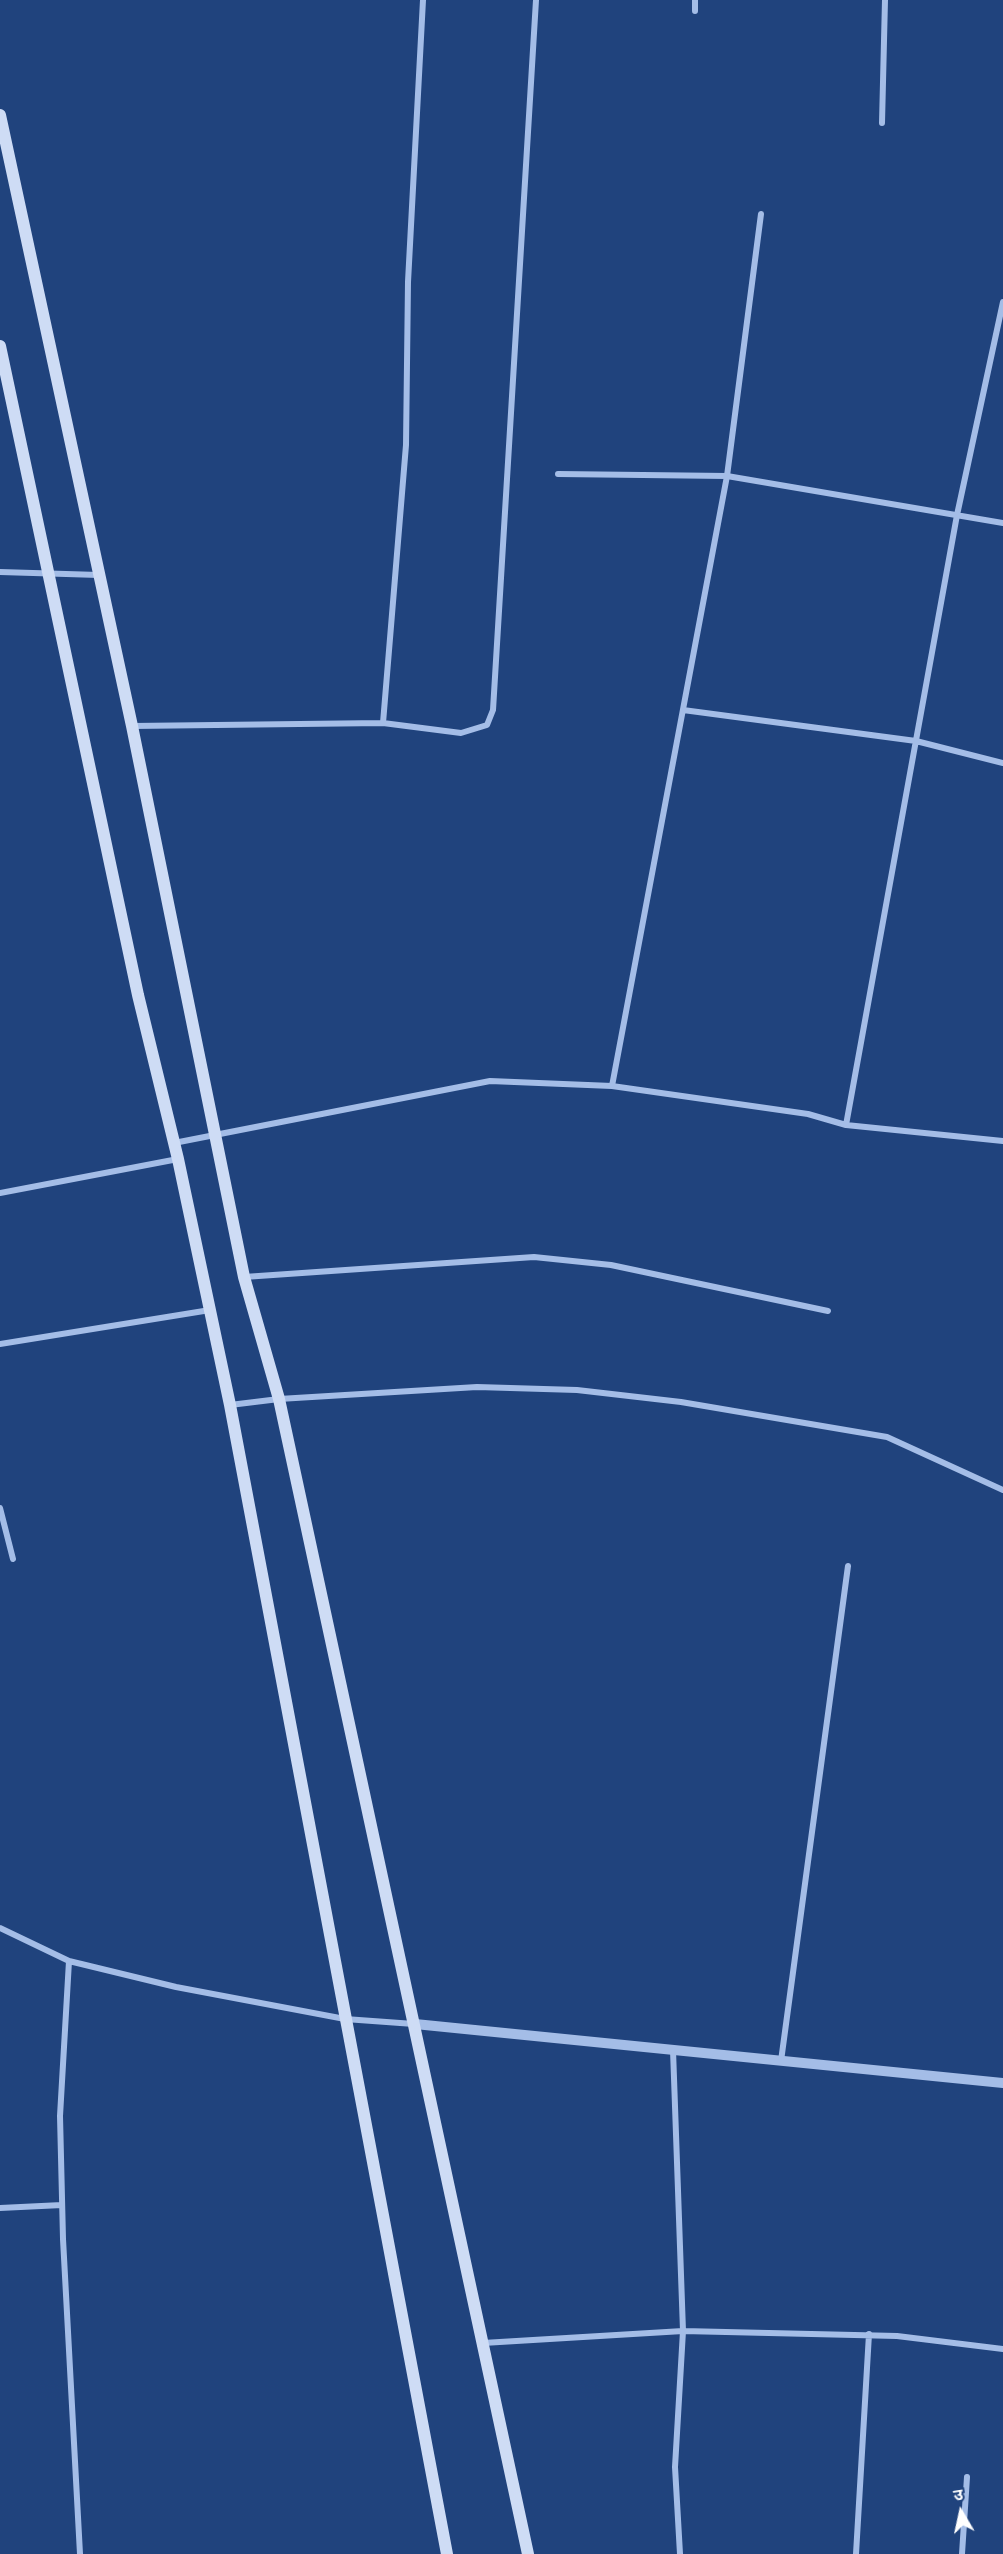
<!DOCTYPE html>
<html>
<head>
<meta charset="utf-8">
<style>
	body { margin:0 }
	#map { position:relative; width:1003px; height:2554px; overflow:hidden; background:#20437d; font-family:"Noto Sans","Noto Sans Devanagari",sans-serif }
	canvas { display:block }
	.north { position:absolute; left:931px; top:2482px; width:60px; height:60px; -webkit-text-stroke:4px #20437d; paint-order:stroke; rotate:351deg; font-size:16px; font-weight:700; line-height:24px; text-align:center; color:#fff }
	.north::after { content:''; display:block; margin:auto; width:21px; height:27px; background:#fff; clip-path:polygon(50% 0,100% 100%,50% 72%,0 100%) }
</style>
</head>
<body>
<div id="map">
<canvas width="1003" height="2554"></canvas>
<div class="north">उ</div>
</div>
<script>
const g = document.querySelector('canvas').getContext('2d');
g.lineJoin = 'round';
function stroke(path, color, width, dash) { g.strokeStyle = color; g.lineWidth = width; g.lineCap = dash ? 'butt' : 'round'; g.setLineDash(dash || []); g.stroke(path); }
stroke(new Path2D(`
	M695,0V11
	M882,123L885,0
	M558,474L727,476L761,214
	M0,572L99,575
	M683,710L916,741L1003,763
	M383,723L406,445L408,282L423,0
	M132,726L383,723L461,733L487,725L493,710L536,0
	M612,1086L727,476L1003,523
	M846,1125L957,515L1003,302
	M174,1143L490,1081L612,1086L808,1114L846,1125L1003,1141
	M0,1193L178,1159
	M244,1277L534,1257L611,1265L828,1311
	M0,1344L210,1310
	M230,1405L279,1399L477,1387L577,1390L681,1402L887,1437L1003,1490
	M0,1508L13,1559
	M0,1928L69,1961L176,1987L345,2019L414,2024
	M69,1961L60,2116L63,2239L80,2554
	M673,2050L683,2331L675,2467L680,2554
	M781,2061L848,1566
	M0,2208L62,2205
	M483,2343L683,2331L897,2336L1003,2349
	M856,2554L869,2334
	M962,2554L967,2477`), '#a4bde7', 6);
stroke(new Path2D(`
	M415,2024L1003,2083`), '#a4bde7', 10);
stroke(new Path2D(`
	M0,115L132,726L244,1277L279,1399L528,2554
	M0,346L138,995L178,1159L230,1405L447,2554`), '#cedcf5', 12);
</script>
</body>
</html>
